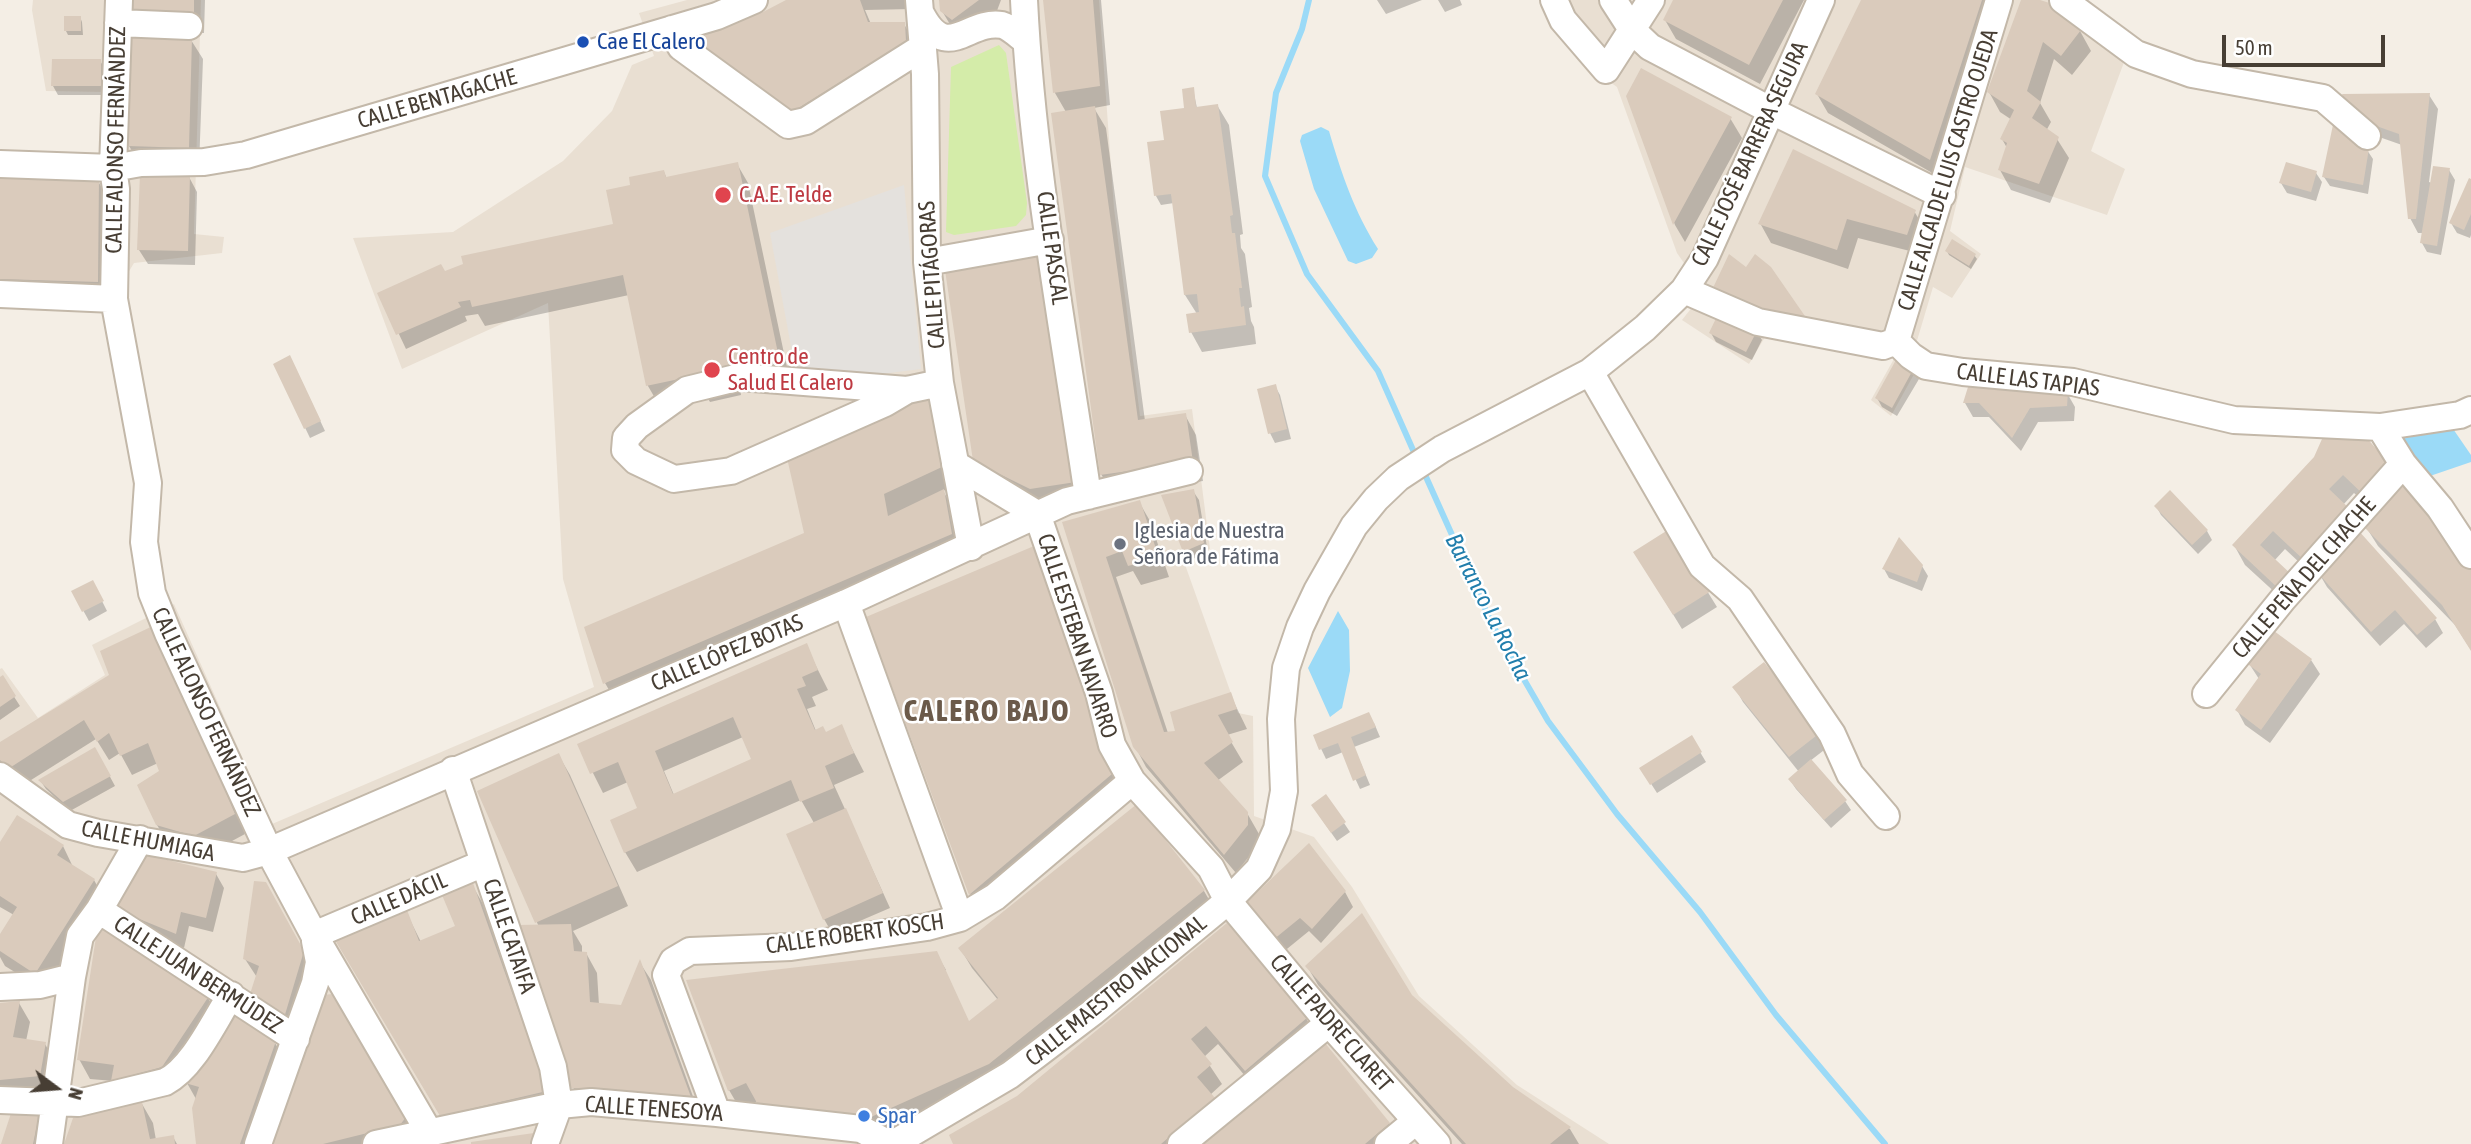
<!DOCTYPE html>
<html>
<head>
<meta charset="utf-8">
<style>
	body { margin:0 }
	#map { position:relative; width:2471px; height:1144px; overflow:hidden; background:#f4eee5; font-family:"Asap Condensed",sans-serif }
	canvas { display:block }
	.north { position:absolute; left:21px; top:1053px; width:70px; height:70px; -webkit-text-stroke:5px #fff; paint-order:stroke; rotate:106deg; font-size:19px; font-weight:700; line-height:28px; text-align:center; color:#473e34 }
	.north::after { content:''; display:block; margin:auto; width:24px; height:32px; background:#473e34; clip-path:polygon(50% 0,100% 100%,50% 72%,0 100%) }
	.scale { position:absolute; left:2222px; top:35px; width:163px; height:32px; box-sizing:border-box; border:4px solid #473e34; border-top:0; padding-left:9px; font-size:21px; line-height:24px; white-space:nowrap; color:#473e34; -webkit-text-stroke:5px #fff; paint-order:stroke }
</style>
</head>
<body>
<div id="map">
<canvas width="2471" height="1144"></canvas>
<div class="north">N</div>
<div class="scale">50 m</div>
</div>
<script>
const g = document.querySelector('canvas').getContext('2d');
g.lineJoin = 'round';
function fill(path, color) { g.fillStyle = color; g.fill(path, 'evenodd'); }
function stroke(path, color, width, dash) { g.strokeStyle = color; g.lineWidth = width; g.lineCap = dash ? 'butt' : 'round'; g.setLineDash(dash || []); g.stroke(path); }
function drawText(font, color, halo, rows, align = 'center') {
  g.font = font + ' "Asap Condensed",sans-serif'; g.lineWidth = 5; g.setLineDash([]); g.textBaseline = 'middle'; g.strokeStyle = halo; g.fillStyle = color; for (const [text, x, y, turn = 0] of rows) {
    g.save(); g.translate(x, y); g.rotate((+turn || 0) * Math.PI / 180); g.textAlign = isNaN(turn) ? turn : align; if (halo) g.strokeText(text, 0, 0); g.fillText(text, 0, 0); g.restore();
  }
}
fill(new Path2D(`
	M33,0H201L194,234L224,237L222,253L134,263L125,278V308L0,302V155L102,160L105,92L46,91L32,10Z
	M687,0H1099L1114,208L1140,416L1192,409L1210,549L1183,559L1238,713L1253,716L1254,816L1314,837L1352,887L1419,996L1517,1085L1609,1144H0V669L2,668L38,718L105,675L92,645L174,604L272,824L594,687L563,579L548,303L402,369L353,238L453,232L563,161L612,111L632,65L654,56L639,13Z
	M1544,0H2079L2133,38L2091,151L2125,169L2107,215L1965,167L1950,231L1981,254L1952,298L1933,287L1916,344L1924,356L1891,416L1871,400L1895,357L1768,332L1749,364L1682,320L1704,292L1677,253L1617,87L1586,65Z`), '#e9dfd2');
fill(new Path2D(`
	M999,45L1006,53L1027,203L1026,215L1016,226L954,235L946,232L951,67Z`), '#d4eca9');
fill(new Path2D(`
	M904,185L921,369L865,376L795,368L770,233Z`), '#e4e1dd');
fill(new Path2D(`
	M1321,127L1329,131C1342,175 1354,211 1378,249L1372,258L1356,264L1348,261L1314,189L1300,141L1302,135Z
	M2449,423L2471,455V462L2430,476L2399,437Z
	M1338,611L1349,630L1350,671L1342,708L1330,717L1308,668Z`), '#9bdaf7');
fill(new Path2D(`
	M134,0H205L204,33L145,31Z
	M790,0H911L912,9L865,10L871,24H904L915,43L801,132L764,13Z
	M941,0H1001L995,16L954,31L942,11Z
	M1045,0H1101L1110,105L1094,108L1106,128L1145,421L1185,415L1196,435L1203,481L1113,494L1101,474L1066,112L1055,93Z
	M1377,0H1422L1386,14Z
	M1438,0H1460L1462,5L1445,12Z
	M1675,0H1804L1760,84L1676,39L1665,20Z
	M1863,0H1998L1941,178L1828,113L1817,94Z
	M2022,0H2034L2080,31L2091,51L2072,75L2054,59L2040,103L2051,122L2046,131L2057,139L2069,158L2050,203L2011,190L2000,170L2007,148L2002,139L2012,120L2000,112L1989,92Z
	M80,17L82,22L83,35H68L66,31Z
	M191,40L203,59L199,167L141,166L129,146Z
	M100,61L106,70V95H58L53,86Z
	M1193,89L1197,108L1217,105L1229,125L1243,234L1240,235L1241,248L1245,254L1252,307L1249,308L1251,321L1254,327L1256,344L1202,352L1191,332L1197,314L1185,295L1174,203L1161,205L1156,196L1163,142L1187,109Z
	M2429,95L2438,109L2429,182L2432,183L2449,170L2455,180L2441,255L2427,252L2422,243L2423,233H2418L2410,218L2402,145L2362,131Z
	M1628,96L1730,118L1742,138L1685,242L1675,225Z
	M2367,150L2373,159L2368,194L2330,186L2324,177Z
	M737,164L748,183L789,377L740,388L741,395L710,402L706,395L659,405L648,386L629,295L485,326L478,314L465,316L467,321L406,349L380,294L615,225L632,186L664,172L667,179Z
	M2316,173L2322,182L2316,201L2287,193L2281,183Z
	M189,177L197,192L195,265L148,264L139,250Z
	M0,180L98,181L109,201L108,300L0,297Z
	M2471,181V235L2470,238L2457,233L2451,223Z
	M1914,211L1926,231L1918,253L1858,238L1848,269L1771,243L1760,223Z
	M1947,251L1974,255L1977,259L1971,269L1949,255Z
	M947,271L1086,501L1042,508L986,480Z
	M1756,330L1762,340L1752,360L1716,342L1711,333Z
	M275,365L295,367L325,431L310,438Z
	M1913,369L1919,379L1897,416L1882,407L1877,398Z
	M1275,386L1280,395L1291,439L1275,443L1270,433Z
	M2067,393L2075,407L2074,421L2038,422L2021,451L1989,417H1973L1965,403Z
	M927,399L938,418L952,487L943,491L955,511L962,554L616,702L605,683L806,535Z
	M2316,458L2390,468L2403,489L2471,650L2455,625L2378,546L2366,527L2378,515L2354,493L2343,505L2359,533L2435,619L2443,633L2426,648L2404,624L2380,646L2327,587L2320,575L2317,579L2285,549L2274,561L2291,607L2245,565L2234,545Z
	M1193,491L1199,500L1208,553L1190,560L1184,551Z
	M1139,502L1150,521L1169,577L1141,585L1133,571L1116,577L1168,733L1177,732L1230,694L1247,729L1227,735L1243,762L1217,781L1247,813L1259,834L1258,845L1236,873L1146,767L1135,746L1064,523Z
	M2156,506L2207,531L2212,540L2198,554L2161,515Z
	M1670,531L1717,607L1682,629L1644,567Z
	M1033,549L1044,568L1122,795L981,913L970,894L869,618Z
	M1922,566L1928,576L1922,591L1889,578L1884,569Z
	M97,591L107,611L89,621L73,592Z
	M806,646L828,690L812,697L816,706L807,709L816,731L826,734L841,727L864,772L834,785L890,908L832,933L824,919L814,823L801,800L637,872L625,852L640,809L628,782L603,793L579,745ZM743,737L753,760L674,795L664,771Z
	M166,647L245,834L206,855L169,845L157,825L161,772L158,763L132,775L120,753L109,760L96,739L20,787L0,765V744Z
	M2311,660L2320,674L2270,743L2245,725L2237,710L2259,679L2248,662Z
	M1764,664L1828,747L1810,761L1845,801L1851,810L1831,828L1796,789L1790,780L1799,772L1743,702L1735,688Z
	M2,678L20,706L0,720V679Z
	M1374,723L1380,737L1354,747L1370,785L1360,789L1343,752L1326,759L1315,736Z
	M1691,737L1706,762L1657,793L1641,768Z
	M95,749L115,786L70,811L46,789L40,780Z
	M559,756L570,775L628,906L573,931L582,946V953H586L597,973L599,1005L622,1007L640,963L651,980L700,1116L584,1107L573,1087L539,927L479,792Z
	M1326,796L1350,832L1337,841L1318,814Z
	M1136,807L1204,891L1215,910L1000,1084L883,1136L770,1122L758,1101L740,1109L729,1090L936,953L946,970H944L971,1029L998,1000L972,968L960,948Z
	M0,845L63,846L73,867L94,880L105,900L47,992L5,966L0,957V937L14,915L0,907Z
	M216,874L224,888L213,932L189,926L184,948L121,922Z
	M265,883L311,967L292,1031L245,959Z
	M472,885L483,904L557,1111L452,1135L337,941L406,912L421,942L457,927Z
	M1345,892L1353,907L1321,943L1309,931L1282,953L1255,919Z
	M1227,926L1306,1018L1317,1038L1257,1090L1218,1044L1204,1057L1222,1084L1210,1095L1225,1118L1194,1144H955L1018,1098Z
	M1307,966L1410,996L1511,1089L1570,1129L1579,1144H1462L1318,985Z
	M208,998L219,1017L173,1086L90,1079L79,1059Z
	M19,1003L30,1022L26,1041L45,1044L56,1063L50,1095L0,1101V1005Z
	M275,1043L286,1062L257,1144H198L196,1099L187,1083Z
	M1325,1045L1389,1124L1400,1144H1205Z
	M142,1104L153,1123L156,1140L173,1137L177,1144H66Z
	M38,1116L49,1136L47,1144H3Z
	M405,1118L416,1137L411,1144H271Z`), '#0003');
stroke(new Path2D(`
	M1309,0L1302,29L1276,93L1265,176L1307,274L1378,371L1417,459
	M1422,468L1492,624L1548,721L1617,814L1700,912L1776,1015L1885,1144`), '#9bdaf7', 6);
fill(new Path2D(`
	M133,0H194V14L132,12Z
	M786,0H860L868,22H905L906,41L789,114L686,40L763,12Z
	M939,0H979L952,20L940,11Z
	M1043,0H1093L1100,86L1053,93Z
	M1673,0H1783L1749,65L1663,20Z
	M1861,0H1982L1930,160L1815,94Z
	M2021,0H2040L2056,5L2081,30L2061,56L2043,42L2027,91L2041,102L2032,118L2059,137L2039,184L1998,170L2007,143L2000,139L2014,110L1987,92Z
	M64,16H81V31H64Z
	M131,36L192,38L189,148L128,146Z
	M52,59H101V86H51Z
	M1641,68L1732,117L1673,225L1626,96Z
	M1194,87L1196,107L1218,104L1233,215L1230,216L1232,233H1235L1242,288H1239L1241,307L1244,306L1246,325L1189,333L1186,314L1199,312L1197,294L1184,295L1171,194L1154,196L1147,142L1164,140L1160,111L1184,108L1182,89Z
	M2430,93L2416,219H2408L2399,134L2351,117L2342,94Z
	M1095,106L1138,420L1186,413L1193,462L1100,475L1051,113Z
	M2334,120L2369,148L2363,185L2322,177Z
	M1793,149L1916,210L1907,235L1847,219L1837,250L1758,224Z
	M738,162L779,358L646,386L623,275L472,307L470,300L458,302L461,307L396,335L377,293L441,264L445,271L463,264L461,256L613,224L606,190L630,185L629,177L664,170L666,177Z
	M2286,162L2317,171L2311,192L2279,183Z
	M2433,166L2450,168L2437,246L2420,243Z
	M140,174L190,175L188,251L137,250Z
	M0,178L99,179L98,282L0,279Z
	M2469,178L2471,179V214L2464,230L2449,223Z
	M1952,239L1976,254L1969,266L1945,251Z
	M1729,254L1746,267L1755,254L1771,267L1807,319L1762,313L1712,290Z
	M1042,255L1076,482L1030,489L973,461L945,270Z
	M1720,310L1758,329L1746,352L1709,333Z
	M290,355L321,421L304,429L273,364Z
	M1897,358L1914,368L1892,408L1875,398Z
	M1276,384L1287,429L1268,434L1257,389Z
	M1968,387L2068,391L2067,406L2030,408L2012,438L1979,403H1963Z
	M928,397L942,467L884,494L888,516L944,489L952,534L603,684L584,627L804,533L787,458Z
	M2326,430L2366,437L2392,467L2365,496L2343,475L2329,489L2351,510L2305,561L2273,531L2260,545L2292,575L2279,589L2232,545L2314,457Z
	M2409,480L2471,561V651L2442,605L2364,527Z
	M1194,489L1204,543L1183,552L1161,495Z
	M2170,490L2208,530L2192,545L2154,506Z
	M1140,500L1159,558L1128,566L1122,551L1106,557L1164,732L1175,731L1170,712L1231,692L1237,709L1218,715L1233,742L1204,763L1248,812V825L1224,855L1133,747L1062,522Z
	M1671,528L1711,591L1673,615L1633,552Z
	M2358,530L2437,618L2417,635L2395,610L2371,632L2317,572Z
	M1899,537L1923,565L1917,582L1882,569Z
	M1034,546L1112,774L969,895L866,617Z
	M93,580L104,601L82,612L71,591Z
	M155,625L235,814L194,836L156,825L137,785L159,771L148,743L120,756L109,733L97,742L84,720L8,769L0,760V742L109,675L100,651Z
	M2270,628L2312,659L2261,730L2235,710L2261,674L2245,662Z
	M807,643L818,670L802,677L806,686L797,689L815,730L823,726L826,732L842,724L854,753L825,766L834,788L800,802L791,780L624,853L610,820L637,808L618,762L590,774L577,744ZM733,717L751,759L673,794L655,751Z
	M1764,662L1821,732L1789,757L1732,687Z
	M3,675L16,696L0,707V677Z
	M1369,712L1376,727L1351,737L1366,775L1353,781L1338,743L1319,750L1313,735Z
	M1692,735L1702,752L1650,785L1639,768Z
	M95,747L111,776L63,802L38,780Z
	M559,753L618,886L535,923L477,791Z
	M1811,759L1847,800L1824,820L1788,779Z
	M1326,794L1346,822L1331,833L1311,805Z
	M1137,804L1205,890L989,1064L871,1117L757,1103L746,1083L728,1091L686,980L937,951L969,1021L998,998L958,948Z
	M846,808L883,893L823,920L786,834Z
	M17,815L64,845L57,855L95,879L35,974L0,951V934L17,907L0,896V842Z
	M1309,843L1346,891L1312,929L1300,918L1273,940L1245,904Z
	M143,854L217,872L206,918L181,912L176,934L110,907Z
	M254,881L266,882L304,951L284,1018L250,994L259,966L243,959Z
	M473,883L547,1091L440,1116L335,940L407,910L419,941L455,926L442,895Z
	M1362,913L1412,995L1513,1087L1571,1127L1550,1144H1466L1305,966Z
	M1227,923L1308,1017L1245,1071L1206,1026L1191,1039L1212,1064L1197,1077L1215,1098L1161,1144H953L949,1135L1017,1096Z
	M571,924L574,951L587,952L590,1002L621,1005L640,959L691,1097L571,1088L518,925Z
	M105,928L209,996L162,1067L111,1081L114,1065L77,1060L96,937Z
	M333,994L406,1117L400,1125L323,1144H269L322,995Z
	M20,1001L13,1037L46,1042L40,1076L0,1080V1003Z
	M230,1013L276,1041L240,1144H196L192,1108L199,1087L185,1083Z
	M1325,1043L1390,1123L1365,1144H1202Z
	M142,1102L150,1139L174,1135L175,1144H64L73,1118Z
	M13,1107L39,1115L33,1144H1Z
	M534,1133L530,1144H471V1142Z`), '#dacbbc');
const minor = new Path2D(`
	M119,0L113,168L116,189L114,299L148,483L144,542L152,593L168,633L269,851L314,935L429,1132L424,1144
	M919,0L925,74L927,262L940,383L971,547
	M1024,0C1032,165 1064,332 1088,496
	M1554,0L1563,20L1606,70L1651,0
	M1613,0L1633,31L1650,47L1772,111L1942,195
	M2063,0L2136,54L2192,74L2323,98L2367,136
	M920,12C947,65 967,19 1002,25C1010,27 1019,36 1026,41
	M118,23L189,26
	M672,29L681,47L788,125L806,121L923,47
	M0,164L113,168L141,163L204,162L246,155L717,16L754,0
	M927,262L1050,240
	M1684,290L1758,322L1883,346L1896,341L1911,356L1926,366L1963,372L2073,382L2234,420L2380,427L2460,415L2471,410
	M0,294L114,299
	M1896,341L1999,0
	M1590,372L1702,566L1740,599L1832,734L1850,774L1886,816
	M907,390L740,377L687,390L637,426L626,438L625,450L636,461L674,479L731,471L885,403L907,390L940,383
	M2380,427L2403,464L2440,508L2471,555
	M955,464L1037,514L1099,693L1112,745L1132,781L1211,868L1228,901L1329,1023L1437,1144
	M846,603L960,918
	M2206,694L2283,599L2403,464
	M453,770L553,1067L559,1105L545,1144
	M0,776L68,825L98,833L243,858L269,851L846,603L1067,501L1189,471
	M99,910L296,1039
	M314,935L484,863
	M0,987L40,985L72,977
	M0,1100L78,1103L165,1082C193,1068 214,1021 231,995
	M717,1113L666,975L673,961L690,951L791,947L927,927L960,918L995,897L1132,781
	M49,1144L72,977L80,936L99,910L140,839
	M258,1144L315,983L319,962L315,941
	M376,1144L559,1105L591,1102L717,1113L861,1129L889,1144
	M893,1144L1010,1075L1093,1012L1228,901L1259,869L1277,829L1284,791L1281,719L1286,668L1300,627L1317,591L1354,526L1376,499L1398,478L1442,449L1590,372L1645,328L1684,290L1705,258L1821,0
	M1181,1144L1329,1023
	M1388,1144L1416,1121`);
stroke(minor, '#c3b8a9', 30);
stroke(minor, '#fff', 26);
for (const [x, y, r, color] of [
	[583,42,7,"#1a4fb4"],
	[723,195,9,"#e0444e"],
	[712,370,9,"#e0444e"],
	[1120,544,7,"#6b7280"],
	[864,1116,7,"#3f7fe0"]
]) { const dot = new Path2D(); dot.arc(x, y, r, 0, 2 * Math.PI); g.fillStyle = color; g.fill(dot); stroke(dot, '#fff', 2.5); }
drawText('23px', '#164399', '#fff', [
	["Cae El Calero",597,42]
], 'left');
drawText('23px', '#473e34', '#fff', [
	["CALLE BENTAGACHE",437,99,-16],
	["CALLE ALONSO FERNÁNDEZ",116,140,-89],
	["CALLE JOSÉ BARRERA SEGURA",1750,154,-65],
	["CALLE ALCALDE LUIS CASTRO OJEDA",1948,170,-73],
	["CALLE PASCAL",1052,248,82],
	["CALLE PITÁGORAS",932,275,-94],
	["CALLE LAS TAPIAS",2028,380,7],
	["CALLE PEÑA DEL CHACHE",2304,578,-49],
	["CALLE ESTEBAN NAVARRO",1077,636,72],
	["CALLE LÓPEZ BOTAS",727,653,-23],
	["CALLE ALONSO FERNÁNDEZ",206,712,65],
	["CALLE HUMIAGA",148,841,11],
	["CALLE DÁCIL",399,899,-23],
	["CALLE ROBERT KOSCH",855,934,-8],
	["CALLE CATAIFA",509,936,71],
	["CALLE JUAN BERMÚDEZ",198,975,33],
	["CALLE MAESTRO NACIONAL",1116,991,-39],
	["CALLE PADRE CLARET",1331,1023,49],
	["CALLE TENESOYA",654,1109,4]
]);
drawText('23px', '#be3a42', '#fff', [
	["C.A.E. Telde",739,195],
	["Centro de",728,357],
	["Salud El Calero",728,383]
], 'left');
drawText('23px', '#5b616d', '#fff', [
	["Iglesia de Nuestra",1134,531],
	["Señora de Fátima",1134,557]
], 'left');
drawText('23px', '#366cbe', '#fff', [
	["Spar",878,1116]
], 'left');
drawText('italic 24px', '#217eac', '#fff', [
	["Barranco La Rocha",1488,607,63]
]);
g.letterSpacing = '2px';
drawText('bold 30px', '#6b5a4a', '#fff', [
	["CALERO BAJO",987,712]
]);
g.letterSpacing = '0px';
</script>
</body>
</html>
